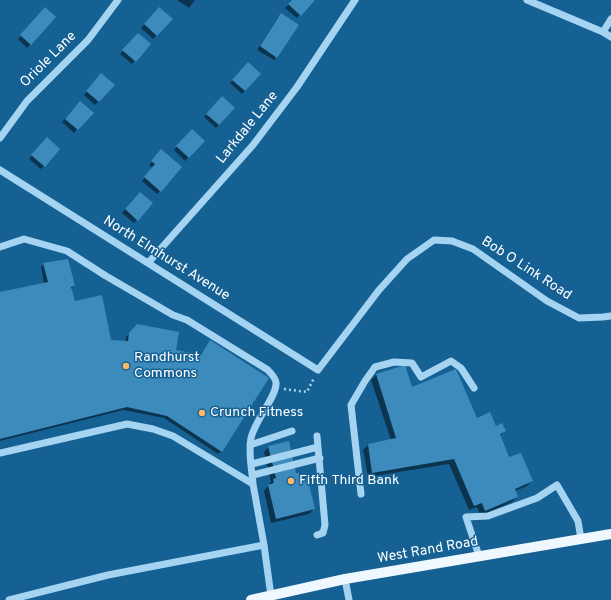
<!DOCTYPE html>
<html>
<head>
<meta charset="utf-8">
<style>
	body { margin:0 }
	canvas { display:block; background:#156194 }
</style>
</head>
<body>
<canvas width="611" height="600"></canvas>
<script>
const g = document.querySelector('canvas').getContext('2d');
g.lineJoin = 'round';
function fill(path, color) { g.fillStyle = color; g.fill(path, 'evenodd'); }
function stroke(path, color, width, dash) { g.strokeStyle = color; g.lineWidth = width; g.lineCap = dash ? 'butt' : 'round'; g.setLineDash(dash || []); g.stroke(path); }
function drawText(font, color, halo, rows, align = 'center') {
  g.font = font + ' Overpass,sans-serif'; g.lineWidth = 3; g.setLineDash([]); g.textBaseline = 'middle'; g.strokeStyle = halo; g.fillStyle = color; for (const [text, x, y, turn = 0] of rows) {
    g.save(); g.translate(x, y); g.rotate((+turn || 0) * Math.PI / 180); g.textAlign = isNaN(turn) ? turn : align; if (halo) g.strokeText(text, 0, 0); g.fillText(text, 0, 0); g.restore();
  }
}
fill(new Path2D(`
	M177,0H195L189,8Z
	M293,0H314L297,18L285,8Z
	M159,8L171,19L153,39L141,28Z
	M45,9L55,17L27,48L18,39Z
	M278,17L277,57L274,60L257,50Z
	M135,37L150,44L132,64L120,54Z
	M245,66V91L242,94L230,83Z
	M98,78L113,85L95,105L84,95Z
	M219,100L234,108L216,128L204,117Z
	M77,105L92,113L74,133L62,122Z
	M192,130L203,141L185,161L174,150Z
	M44,142V166L41,169L29,159Z
	M158,154L160,191L157,194L142,181L153,168L149,165Z
	M137,196L152,204L134,223L122,213Z
	M44,264L74,286L71,289L74,302L110,341L125,342L126,337L137,326L174,350L200,356L210,341L222,451L218,454L164,418L123,410L0,441V293L44,283L41,267Z
	M404,366L411,388L505,431L499,436L509,458L532,481L527,486L515,491L517,497L512,502L480,516L477,507L469,510L449,464L368,477L363,450L368,445L391,440L371,380L376,375Z
	M269,447L314,509L309,514L271,523L264,491L271,482L264,452Z`), '#0007');
fill(new Path2D(`
	M292,0H315L301,16L288,4Z
	M45,7L56,17L31,45L20,35Z
	M159,7L173,19L157,36L144,24Z
	M281,13L299,25L277,58L260,46Z
	M138,33L151,44L136,62L122,50Z
	M248,62L261,74L245,91L232,80Z
	M101,73L115,85L99,102L86,91Z
	M222,96L235,108L219,125L206,114Z
	M80,101L94,113L78,130L65,119Z
	M192,129L205,141L189,158L176,146Z
	M47,137L60,149L45,167L31,155Z
	M161,149L182,167L161,192L144,177L155,164L151,161Z
	M140,192L153,203L138,221L125,209Z
	M68,259L75,286L71,287L75,301L102,295L111,340L128,341L129,333L137,324L179,332L176,350L201,355L210,340L269,378L222,452L167,416L127,407L0,439V292L48,282L43,263Z
	M405,365L412,387L456,369L477,418L490,412L496,426L502,423L506,431L500,434L509,457L521,453L533,481L515,489L518,497L485,511L482,503L474,506L454,459L372,473L368,444L396,438L376,374Z
	M289,441L296,473H299L300,478L307,476L315,509L276,519L268,485L274,483L273,479L276,478L268,446Z`), '#3d8bbc');
stroke(new Path2D(`
	M284,389L307,392L314,378`), '#a4d4f1', 2.5, [2, 3]);
stroke(new Path2D(`
	M527,0L603,32L611,37
	M603,32L611,19
	M0,138L27,101L88,40L118,0
	M0,170L318,370L379,290L407,259L434,240L452,241L473,249L547,301L579,318L603,317L611,316
	M0,247L24,239L67,251L106,276L173,315L187,320L268,370C271,374 276,378 276,383C277,396 255,420 251,438C248,453 252,470 253,484
	M148,263L253,145L297,87L355,0
	M250,445L292,431
	M0,453L127,424L153,429L173,436L253,484L264,545
	M252,464L318,447
	M253,475L320,458
	M361,494L351,405L365,381L375,367L394,362L412,363L421,377L451,361L461,368L474,388
	M317,535L323,533L325,525L317,436
	M479,556L466,517L488,516L537,498L557,485L578,521L581,539
	M345,579L349,600
	M9,600L108,575L264,545L271,596`), '#a4d4f1', 7);
stroke(new Path2D(`
	M251,600L345,579L611,534`), '#eff8ff', 10);
for (const [x, y, r, color] of [
	[126,366,4,"#ffb965"],
	[202,413,4,"#ffb965"],
	[291,481,4,"#ffb965"]
]) { const dot = new Path2D(); dot.arc(x, y, r, 0, 2 * Math.PI); g.fillStyle = color; g.fill(dot); stroke(dot, '#156194', 1.5); }
drawText('14px', '#fff', '#156194', [
	["Oriole Lane",49,60,-45],
	["Larkdale Lane",248,128,-51],
	["North Elmhurst Avenue",166,259,32],
	["Bob O Link Road",526,269,33],
	["West Rand Road",428,551,-10]
]);
drawText('14px', '#fff', '#156194', [
	["Randhurst",134,358],
	["Commons",134,374],
	["Crunch Fitness",210,413],
	["Fifth Third Bank",299,481]
], 'left');
</script>
</body>
</html>
